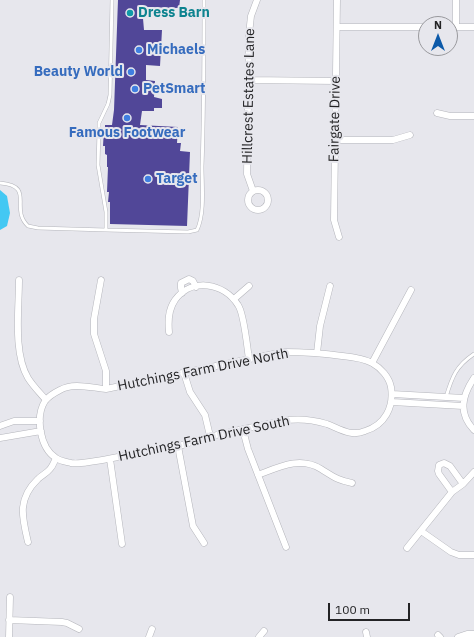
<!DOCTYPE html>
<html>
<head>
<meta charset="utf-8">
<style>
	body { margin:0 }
	#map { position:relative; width:474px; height:637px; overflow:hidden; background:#e7e7ed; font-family:"IBM Plex Sans",sans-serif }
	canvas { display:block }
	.north { position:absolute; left:418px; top:16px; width:40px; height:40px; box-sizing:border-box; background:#e7e7ed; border:1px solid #99999d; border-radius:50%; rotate:0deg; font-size:11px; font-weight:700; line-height:16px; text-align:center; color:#232325 }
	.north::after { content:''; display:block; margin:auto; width:14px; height:18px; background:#0d5aa9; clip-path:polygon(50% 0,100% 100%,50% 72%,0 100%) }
	.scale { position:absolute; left:328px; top:603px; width:82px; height:18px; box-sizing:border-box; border:2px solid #232325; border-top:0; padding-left:5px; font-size:12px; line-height:14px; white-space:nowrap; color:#232325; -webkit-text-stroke:3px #e7e7ed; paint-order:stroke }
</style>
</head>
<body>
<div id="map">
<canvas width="474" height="637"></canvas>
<div class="north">N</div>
<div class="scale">100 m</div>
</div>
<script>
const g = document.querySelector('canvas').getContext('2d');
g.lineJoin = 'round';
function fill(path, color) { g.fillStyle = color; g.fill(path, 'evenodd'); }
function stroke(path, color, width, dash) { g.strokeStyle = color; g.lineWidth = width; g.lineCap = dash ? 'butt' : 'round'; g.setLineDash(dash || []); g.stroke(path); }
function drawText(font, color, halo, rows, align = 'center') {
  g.font = font + ' "IBM Plex Sans",sans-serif'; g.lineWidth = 4; g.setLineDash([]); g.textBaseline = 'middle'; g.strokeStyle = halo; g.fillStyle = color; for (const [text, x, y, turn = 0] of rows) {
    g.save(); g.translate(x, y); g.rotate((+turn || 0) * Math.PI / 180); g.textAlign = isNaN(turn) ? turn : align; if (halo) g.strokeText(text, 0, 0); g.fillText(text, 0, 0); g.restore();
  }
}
fill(new Path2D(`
	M0,190L7,196L10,213L7,226L0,230Z`), '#43c8f3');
fill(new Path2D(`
	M118,0H180L179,8L142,7L144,30H162L160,66L146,65V80L155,81L154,97L162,99V108H154V111H142L140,125L178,127L177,143H181L180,151L190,152L187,226L110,224V202H108L109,192H107L108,167H107V155L105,154V146H103L104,129H105V125H112L114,110Z`), '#514798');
const service = new Path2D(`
	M0,183C36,186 9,208 28,226L38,228L106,230V212L98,165L99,131V123L108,104L110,95L112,0
	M106,230L188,232L197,230C205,214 202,185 202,167C204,111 204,56 204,0
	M446,397C452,377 456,366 474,354`);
const minor = new Path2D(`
	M337,0L334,220L339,237
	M456,0V27
	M337,27H426
	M450,27H474
	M248,80L336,81
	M437,113L450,116H474
	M335,140H393L410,135
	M248 200a10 10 0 1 1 20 0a10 10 0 1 1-20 0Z
	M253,191L247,174L249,34L251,16L257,0
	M19,280C19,309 13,353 28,378C33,386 40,393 46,400
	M101,280L94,319V334L106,371V389
	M182,293L181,288V283L189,279L193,281L196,287
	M234,299L249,286
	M169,332C168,321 168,310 175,300C192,277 224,283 238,305C244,313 247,346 249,359
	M283,352C303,352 322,353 342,356C352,357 363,358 372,363C381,368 389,377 391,387C394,407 385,425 365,431C351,437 340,429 327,424C313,420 298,418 283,421C259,426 234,430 209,437C199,439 190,443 179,446C159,451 138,453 118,457C107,459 80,465 71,463C67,462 60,461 56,458C40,448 35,417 45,401C48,397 56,392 60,390C73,382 92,388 106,389Z
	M317,353L320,326L330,286
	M372,363L411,290
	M184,373L190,392L205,415L210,436
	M474,378C462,396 458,413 474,430
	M392,394L464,398
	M392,402L463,406
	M0,426L14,421H40
	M243,430L248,449L286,547
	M0,438L41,431
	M178,446L193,526L204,543
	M110,459L122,544
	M258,475C279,467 300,456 321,469C334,477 337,480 352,483
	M452,492L439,474L438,471L439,465L444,463L450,466L463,484
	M421,531L451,552L459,555H474
	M28,542C22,517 17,499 38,479C42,475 47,473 50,469C53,466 54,462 56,458
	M407,548L452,492L463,484L474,472
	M9,620L62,622L67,623L79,629
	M366,632L367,637
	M438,635L440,637
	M9,637L10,597
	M149,637L152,629
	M259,637L264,631
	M458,637L467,634H474`);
stroke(service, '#b4b5bb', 4);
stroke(minor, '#b4b5bb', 7);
stroke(service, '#fff', 3);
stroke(minor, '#fff', 6);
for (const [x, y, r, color] of [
	[130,13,4,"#0f9aa8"],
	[139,50,4,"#3f7fe0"],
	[131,72,4,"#3f7fe0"],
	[135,89,4,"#3f7fe0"],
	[127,118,4,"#3f7fe0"],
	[148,179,4,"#3f7fe0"]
]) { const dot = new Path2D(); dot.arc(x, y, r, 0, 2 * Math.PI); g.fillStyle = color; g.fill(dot); stroke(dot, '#e7e7ed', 1.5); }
drawText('bold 14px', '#0d838f', '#e7e7ed', [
	["Dress Barn",138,13]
], 'left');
drawText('bold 14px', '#366cbe', '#e7e7ed', [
	["Michaels",147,50],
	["Beauty World",123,72,"right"],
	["PetSmart",143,89],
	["Famous Footwear",127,133,"center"],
	["Target",156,179]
], 'left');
drawText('14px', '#232325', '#e7e7ed', [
	["Hillcrest Estates Lane",249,96,-89],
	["Fairgate Drive",335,119,-89],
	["Hutchings Farm Drive North",203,370,-11],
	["Hutchings Farm Drive South",204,439,-12]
]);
</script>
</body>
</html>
